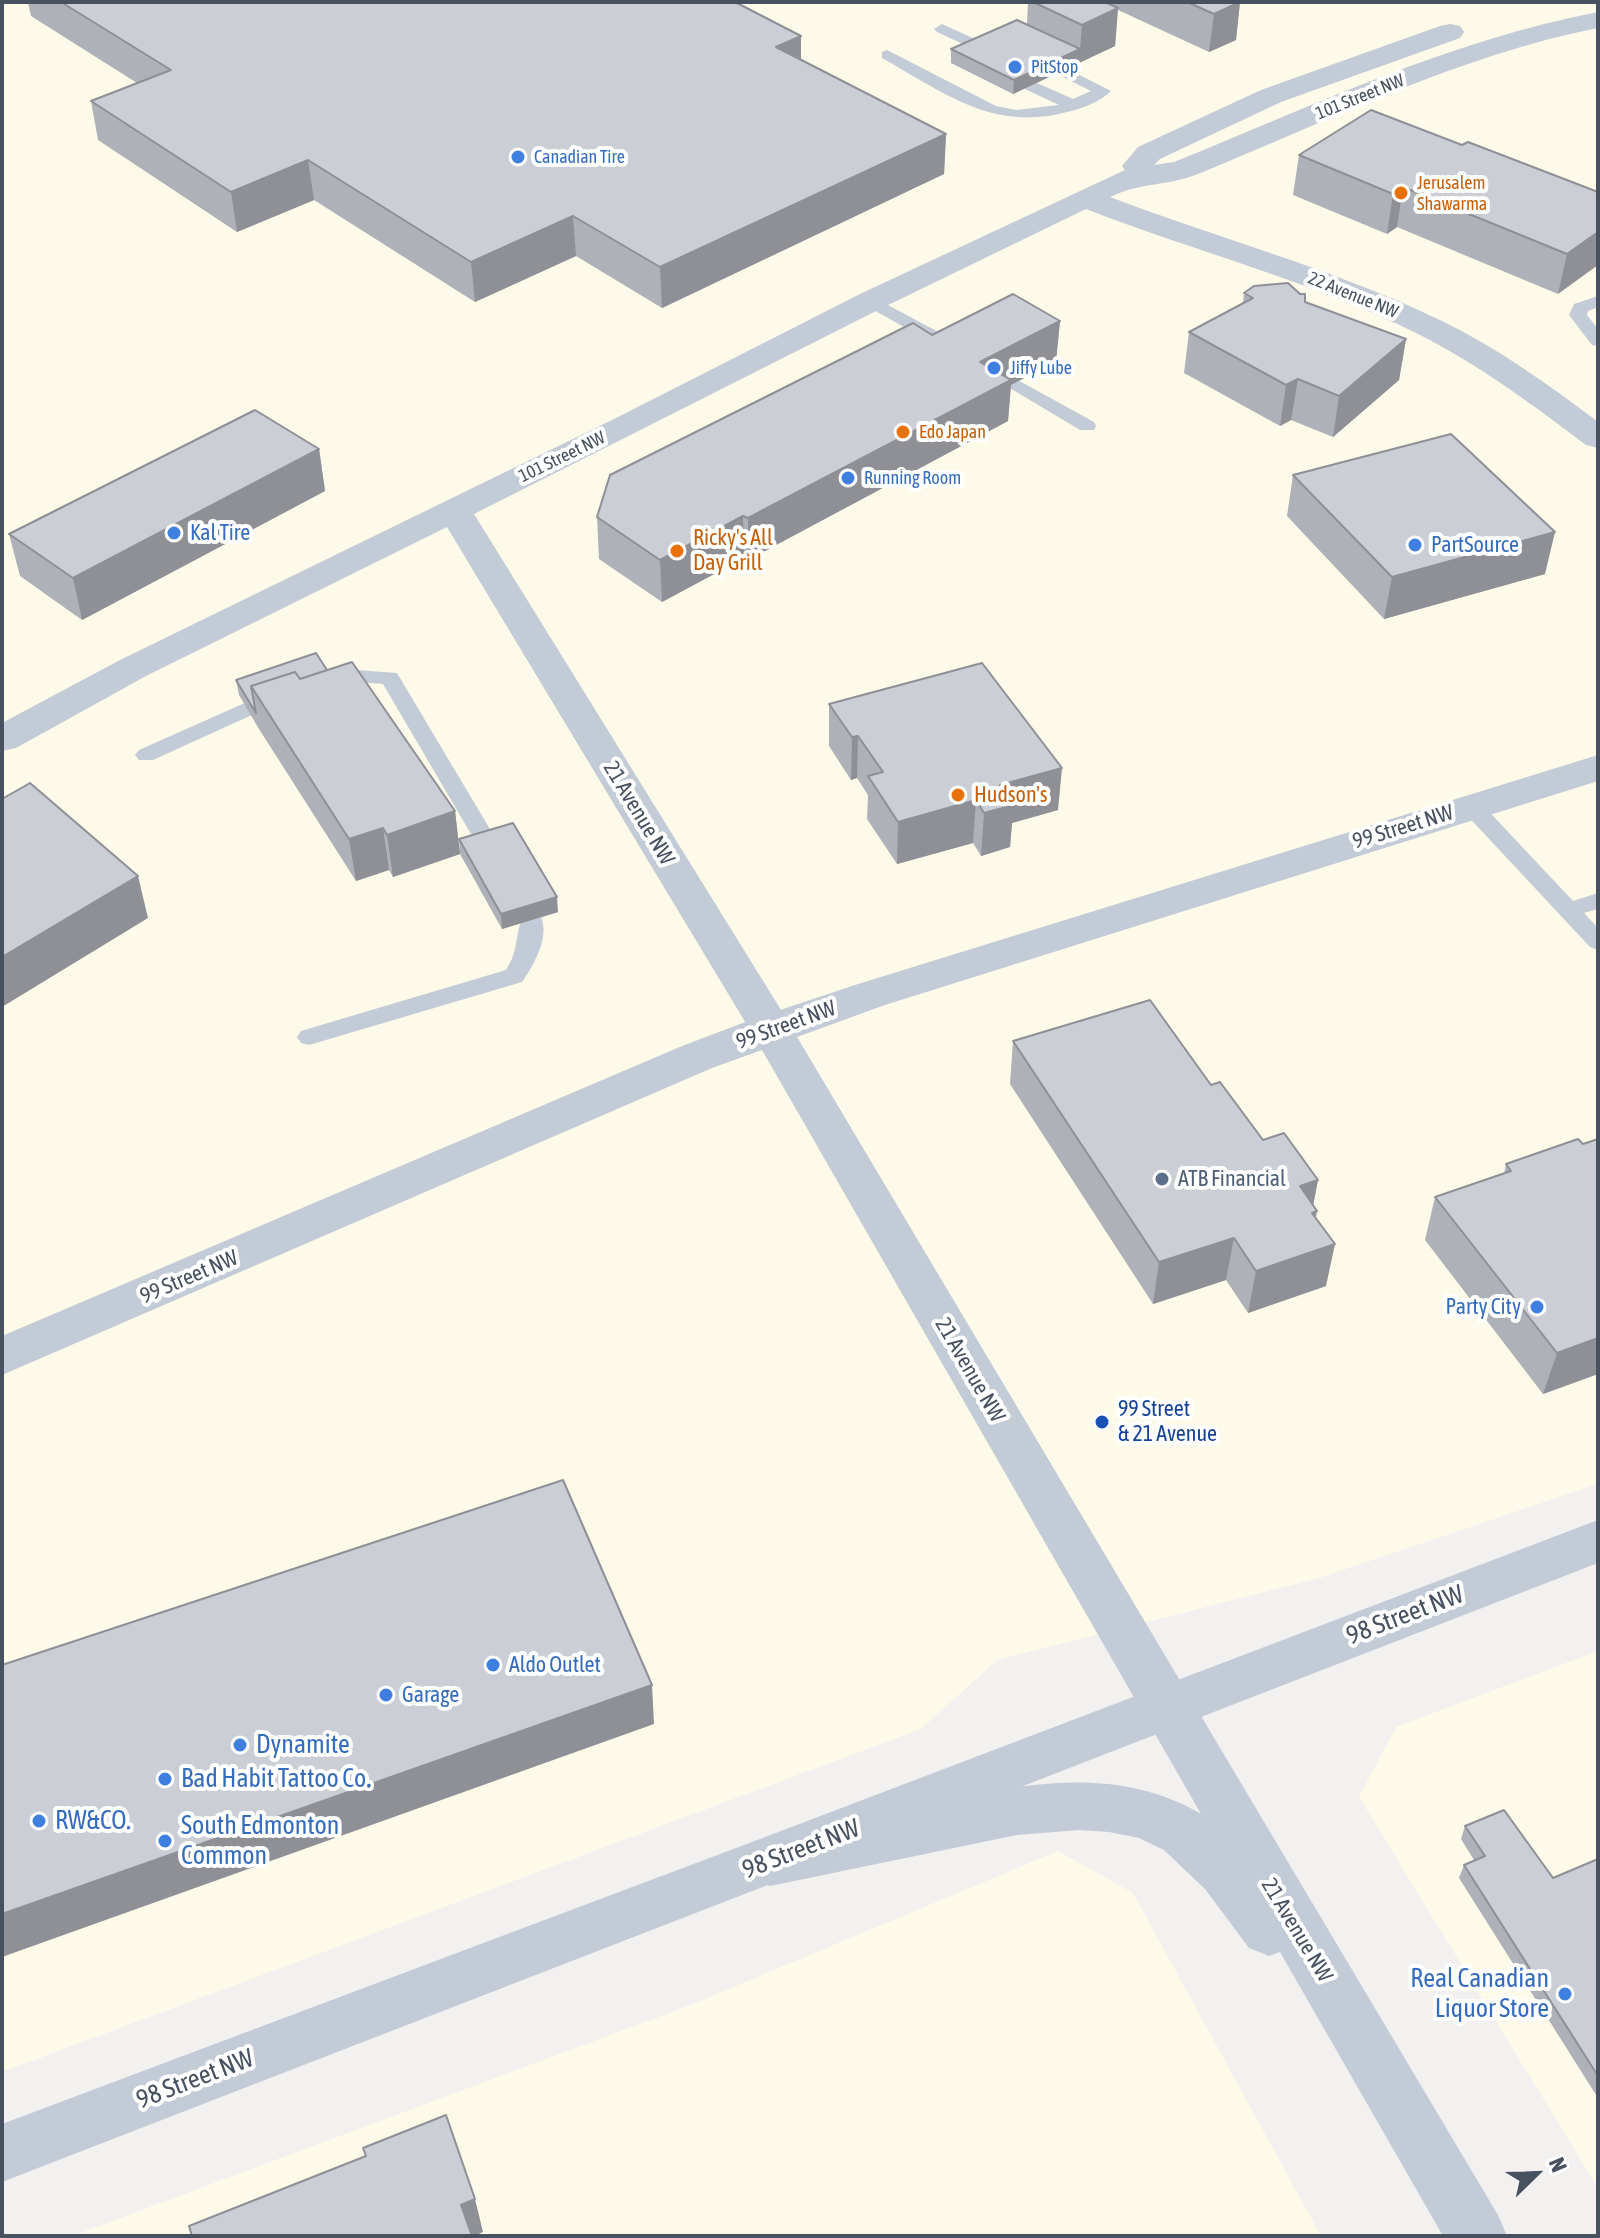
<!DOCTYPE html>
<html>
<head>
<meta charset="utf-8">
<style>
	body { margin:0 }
	#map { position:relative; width:1600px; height:2238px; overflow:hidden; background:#f3f0f0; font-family:"Asap Condensed",sans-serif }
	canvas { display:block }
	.frame { position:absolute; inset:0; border:4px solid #47515f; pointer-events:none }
	.north { position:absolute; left:1496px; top:2134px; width:80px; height:80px; -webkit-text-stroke:6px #fff; paint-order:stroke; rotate:67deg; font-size:22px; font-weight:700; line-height:32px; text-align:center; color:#47515f }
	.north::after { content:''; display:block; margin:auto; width:28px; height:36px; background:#47515f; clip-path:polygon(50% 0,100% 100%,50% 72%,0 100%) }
</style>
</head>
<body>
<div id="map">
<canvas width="1600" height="2238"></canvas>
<div class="frame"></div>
<div class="north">N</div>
</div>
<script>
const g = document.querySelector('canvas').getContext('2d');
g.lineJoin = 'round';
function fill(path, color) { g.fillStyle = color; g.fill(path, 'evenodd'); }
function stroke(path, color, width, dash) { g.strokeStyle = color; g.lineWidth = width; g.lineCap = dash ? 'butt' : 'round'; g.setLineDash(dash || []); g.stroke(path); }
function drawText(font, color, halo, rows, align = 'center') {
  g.font = font + ' "Asap Condensed",sans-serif'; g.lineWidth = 8; g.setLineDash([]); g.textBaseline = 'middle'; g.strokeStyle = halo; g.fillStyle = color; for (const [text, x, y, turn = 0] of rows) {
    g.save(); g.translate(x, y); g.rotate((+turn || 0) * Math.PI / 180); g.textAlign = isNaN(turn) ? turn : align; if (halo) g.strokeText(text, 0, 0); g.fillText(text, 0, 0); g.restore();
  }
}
fill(new Path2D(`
	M2,2H1598V1484L1316,1579L997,1660L921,1729L2,2072Z
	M1598,1651V2188L1359,1797L1396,1727Z
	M1058,1851L1133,1893L1321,2236H72L688,2006Z`), '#fdfaea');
fill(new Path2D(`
	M942,24L988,45L991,48L988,51H978L937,32L934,29Z
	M887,50L996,106L1016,110L1059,105L1025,89V83H1037L1073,99L1091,91L1057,74L1054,71L1062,66L1111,91C1100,102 1081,109 1067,112C993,132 944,93 882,58V52Z
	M871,296L944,335L947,339L944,343H932L865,305L862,301L865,297Z
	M1598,296V307L1588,311L1587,315L1598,329V346L1592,345L1569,315L1574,304Z
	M1014,378L1094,422L1096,426L1094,430H1080L1008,387L1005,383L1008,379Z
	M356,670L397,673L500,846L497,851H481L383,684L357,682L332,689L322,683L325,678Z
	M247,702L257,709L254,714L153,760H139L135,755L139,750Z
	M1471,799L1479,801L1573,901L1598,893V909L1584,913L1598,928V950L1590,947L1463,811L1460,806L1463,801Z
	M532,912L540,915C551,935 534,965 522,982L309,1045L301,1043L297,1037L301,1031L506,970C520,949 514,933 524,915Z`), '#c3cbd6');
fill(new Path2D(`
	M1598,12V28C1460,55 1328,121 1198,174C1169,186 1141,182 1110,197C1220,239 1334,269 1440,320C1496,347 1548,384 1598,422V448L1586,445C1533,405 1478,364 1418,334C1312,281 1196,252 1086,209L882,308L474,514L786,1018L792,1029L786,1040L771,1044L756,1040L447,527L146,676L16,748L2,751V723L120,660L618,417L860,294L1125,170L1122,166L1138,147L1261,90L1440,26L1450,24L1460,26L1464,32L1460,38L1281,102L1160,159L1154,165L1174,162C1312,106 1451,40 1598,12Z
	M1598,1520V1563L2,2182V2124L760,1839Z`), '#c3cbd6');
fill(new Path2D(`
	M1598,755V781L885,1005L797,1037L1498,2215L1507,2236H1443L1280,1952L1269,1956L1249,1948L1205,1889L1164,1850L1139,1838L1109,1832L1079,1830L1017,1835L770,1886L751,1879L743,1861L751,1843L770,1836C822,1826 874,1815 926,1804C1018,1785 1114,1763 1201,1814L762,1050L712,1068L2,1375V1336L682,1046L756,1018L855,985Z`), '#c3cbd6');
fill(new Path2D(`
	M28,2H735L801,60L946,134L944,174L662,308L576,256L475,302L314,200L237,232L98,140L91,101L137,83L31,16Z
	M1028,2H1240L1236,40L1209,52L1118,10L1115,46L1013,94L951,63V49L1027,24Z
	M1462,145L1598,192L1558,294L1397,227L1387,234L1293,195L1299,155Z
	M1244,293L1305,302L1406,339L1399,380L1333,437L1291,420L1280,426L1184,373L1189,332L1243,303Z
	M1060,321L1056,361L1011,385L1008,421L748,560L744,558L662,602L599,559L597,517L932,335Z
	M319,449L325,491L82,620L20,576L9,534Z
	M1293,475L1545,574L1384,619L1287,516Z
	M327,670L455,811L460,854L393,877L389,870L356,881L259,729L239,695L236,680Z
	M829,704L1058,810L1012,823L1010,847L981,856L973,843L897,864L867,819L868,795L857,778L851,780L829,746Z
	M459,839L558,912L502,929L460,854Z
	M1013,1041L1211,1085L1263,1140L1318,1180L1313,1205L1326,1286L1248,1313L1226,1280L1153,1304L1010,1084Z
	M1598,1139V1374L1543,1394L1425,1240L1435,1197L1504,1174L1506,1164L1583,1144Z
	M1465,1826L1553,1878L1598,1859V2098L1459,1878L1464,1865L1474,1860L1461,1839Z`), '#afb1b8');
fill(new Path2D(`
	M1240,2L1236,40L1209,52L1214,14Z
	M1118,8L1115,46L1013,94L1014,80L1080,49L1082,25Z
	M801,36V74L776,47Z
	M946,134L944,174L662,308L660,267Z
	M308,160L314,200L237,232L231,192Z
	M1403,187L1397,227L1387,234L1393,194Z
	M573,216L576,256L475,302L471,262Z
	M1598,232V265L1558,294L1567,254Z
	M1060,321L1056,361L1011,385L1008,421L748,560V518L980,362Z
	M1406,339L1399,380L1333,437L1339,396Z
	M1298,379L1291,420L1280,426L1286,385Z
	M319,449L325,491L82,620L73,578Z
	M743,516L744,558L662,602L660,560Z
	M1555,532L1545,574L1384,619L1392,577Z
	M858,736L857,778L851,780L852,737Z
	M1062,768L1058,810L1012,823L1010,847L981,856L984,813L1000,785Z
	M976,800L973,843L897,864L898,822Z
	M455,811L460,854L393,877L387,835Z
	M383,828L389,870L356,881L349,839Z
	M138,876L148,918L2,1007V957Z
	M557,897L558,912L502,929L501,914Z
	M1318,1180L1310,1222L1300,1186Z
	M1317,1211L1309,1253L1335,1244L1326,1286L1248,1313L1256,1271L1312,1213Z
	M1234,1238L1226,1280L1153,1304L1159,1262Z
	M1598,1338V1374L1543,1394L1557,1353Z
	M652,1685L654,1724L2,1957V1914Z
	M475,2199L483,2232L474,2236H468L461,2205Z`), '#8f9096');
const building = new Path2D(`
	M61,2H735L801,36L776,47L946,134L660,267L573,216L471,262L308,160L231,192L91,101L171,70Z
	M1033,2H1105L1118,8L1082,25Z
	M1187,2H1240L1214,14Z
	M1017,20L1080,49L1014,80L951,49Z
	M1371,110L1462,145L1468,142L1598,192V232L1567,254L1403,187L1393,194L1299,155Z
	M1288,283L1300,294H1305V302L1406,339L1339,396L1298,379L1286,385L1189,332L1253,298L1244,293L1254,286Z
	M1013,294L1060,321L980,362L1011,380L748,518L743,516L660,560L597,517L610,475L913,323L932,335Z
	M255,410L319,449L73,578L9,534Z
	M1451,434L1555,532L1392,577L1293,475Z
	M316,653L327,670L300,679L295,672L251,686L256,713L236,680Z
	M352,662L455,811L387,835L383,828L349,839L251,686L295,672L300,679Z
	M982,663L1062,768L1000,785L1014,805L984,813L976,800L898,822L868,776L883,772L858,736L852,737L829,704Z
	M30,783L138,876L2,957V799Z
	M513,823L557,897L501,914L459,839Z
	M1150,1000L1211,1085L1220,1082L1263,1140L1284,1133L1318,1180L1300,1186L1317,1211L1312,1213L1335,1244L1256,1271L1234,1238L1159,1262L1013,1041Z
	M1578,1139L1583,1144L1598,1139V1338L1557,1353L1435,1197L1511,1171L1506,1164Z
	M563,1480L652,1685L2,1914V1665Z
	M1504,1810L1553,1878L1598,1859V2076L1464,1865L1485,1856L1465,1826Z
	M446,2115L475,2199L461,2205L472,2236H192L189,2226L366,2156L363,2148Z`);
fill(building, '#ccced6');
stroke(building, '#8f9096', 2);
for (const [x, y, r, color] of [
	[1015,67,8,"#3f7fe0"],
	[518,157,8,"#3f7fe0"],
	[1401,193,8,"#e8710a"],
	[994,368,8,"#3f7fe0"],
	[903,432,8,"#e8710a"],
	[848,478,8,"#3f7fe0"],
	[174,533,8,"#3f7fe0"],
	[1415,545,8,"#3f7fe0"],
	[677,551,8,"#e8710a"],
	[958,795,8,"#e8710a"],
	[1162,1179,8,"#5c6f8a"],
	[1537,1307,8,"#3f7fe0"],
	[1102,1422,8,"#1a4fb4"],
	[493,1665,8,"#3f7fe0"],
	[386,1695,8,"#3f7fe0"],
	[240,1745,8,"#3f7fe0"],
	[165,1779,8,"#3f7fe0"],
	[39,1821,8,"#3f7fe0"],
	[165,1841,8,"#3f7fe0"],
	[1565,1994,8,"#3f7fe0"]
]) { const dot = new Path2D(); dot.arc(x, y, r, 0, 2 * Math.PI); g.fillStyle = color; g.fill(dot); stroke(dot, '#fff', 3); }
drawText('18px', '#366cbe', '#fff', [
	["PitStop",1031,67],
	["Canadian Tire",534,157],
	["Jiffy Lube",1010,368],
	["Running Room",864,478]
], 'left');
drawText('18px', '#47515f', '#fff', [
	["101 Street NW",1360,97,-22],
	["22 Avenue NW",1353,295,22],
	["101 Street NW",562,457,-26]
]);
drawText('18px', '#c56008', '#fff', [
	["Jerusalem",1417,183],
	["Shawarma",1417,204],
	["Edo Japan",919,432]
], 'left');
drawText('22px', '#366cbe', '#fff', [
	["Kal Tire",190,533],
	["PartSource",1431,545],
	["Party City",1521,1307,"right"],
	["Aldo Outlet",509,1665],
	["Garage",402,1695]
], 'left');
drawText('22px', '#c56008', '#fff', [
	["Ricky's All",693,538],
	["Day Grill",693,563],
	["Hudson's",974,795]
], 'left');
drawText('22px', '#47515f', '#fff', [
	["21 Avenue NW",639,813,59],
	["99 Street NW",1403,827,-17],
	["99 Street NW",786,1025,-20],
	["99 Street NW",189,1277,-23],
	["21 Avenue NW",970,1370,60],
	["21 Avenue NW",1297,1930,59]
]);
drawText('22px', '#4e5e75', '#fff', [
	["ATB Financial",1178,1179]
], 'left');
drawText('22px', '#164399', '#fff', [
	["99 Street",1118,1409],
	["& 21 Avenue",1118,1434]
], 'left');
drawText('26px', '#47515f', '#fff', [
	["98 Street NW",1405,1615,-21],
	["98 Street NW",801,1849,-21],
	["98 Street NW",195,2079,-21]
]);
drawText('26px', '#366cbe', '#fff', [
	["Dynamite",256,1745],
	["Bad Habit Tattoo Co.",181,1779],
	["RW&CO.",55,1821],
	["South Edmonton",181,1826],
	["Common",181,1856],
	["Real Canadian",1549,1979,"right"],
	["Liquor Store",1549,2009,"right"]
], 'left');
</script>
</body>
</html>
